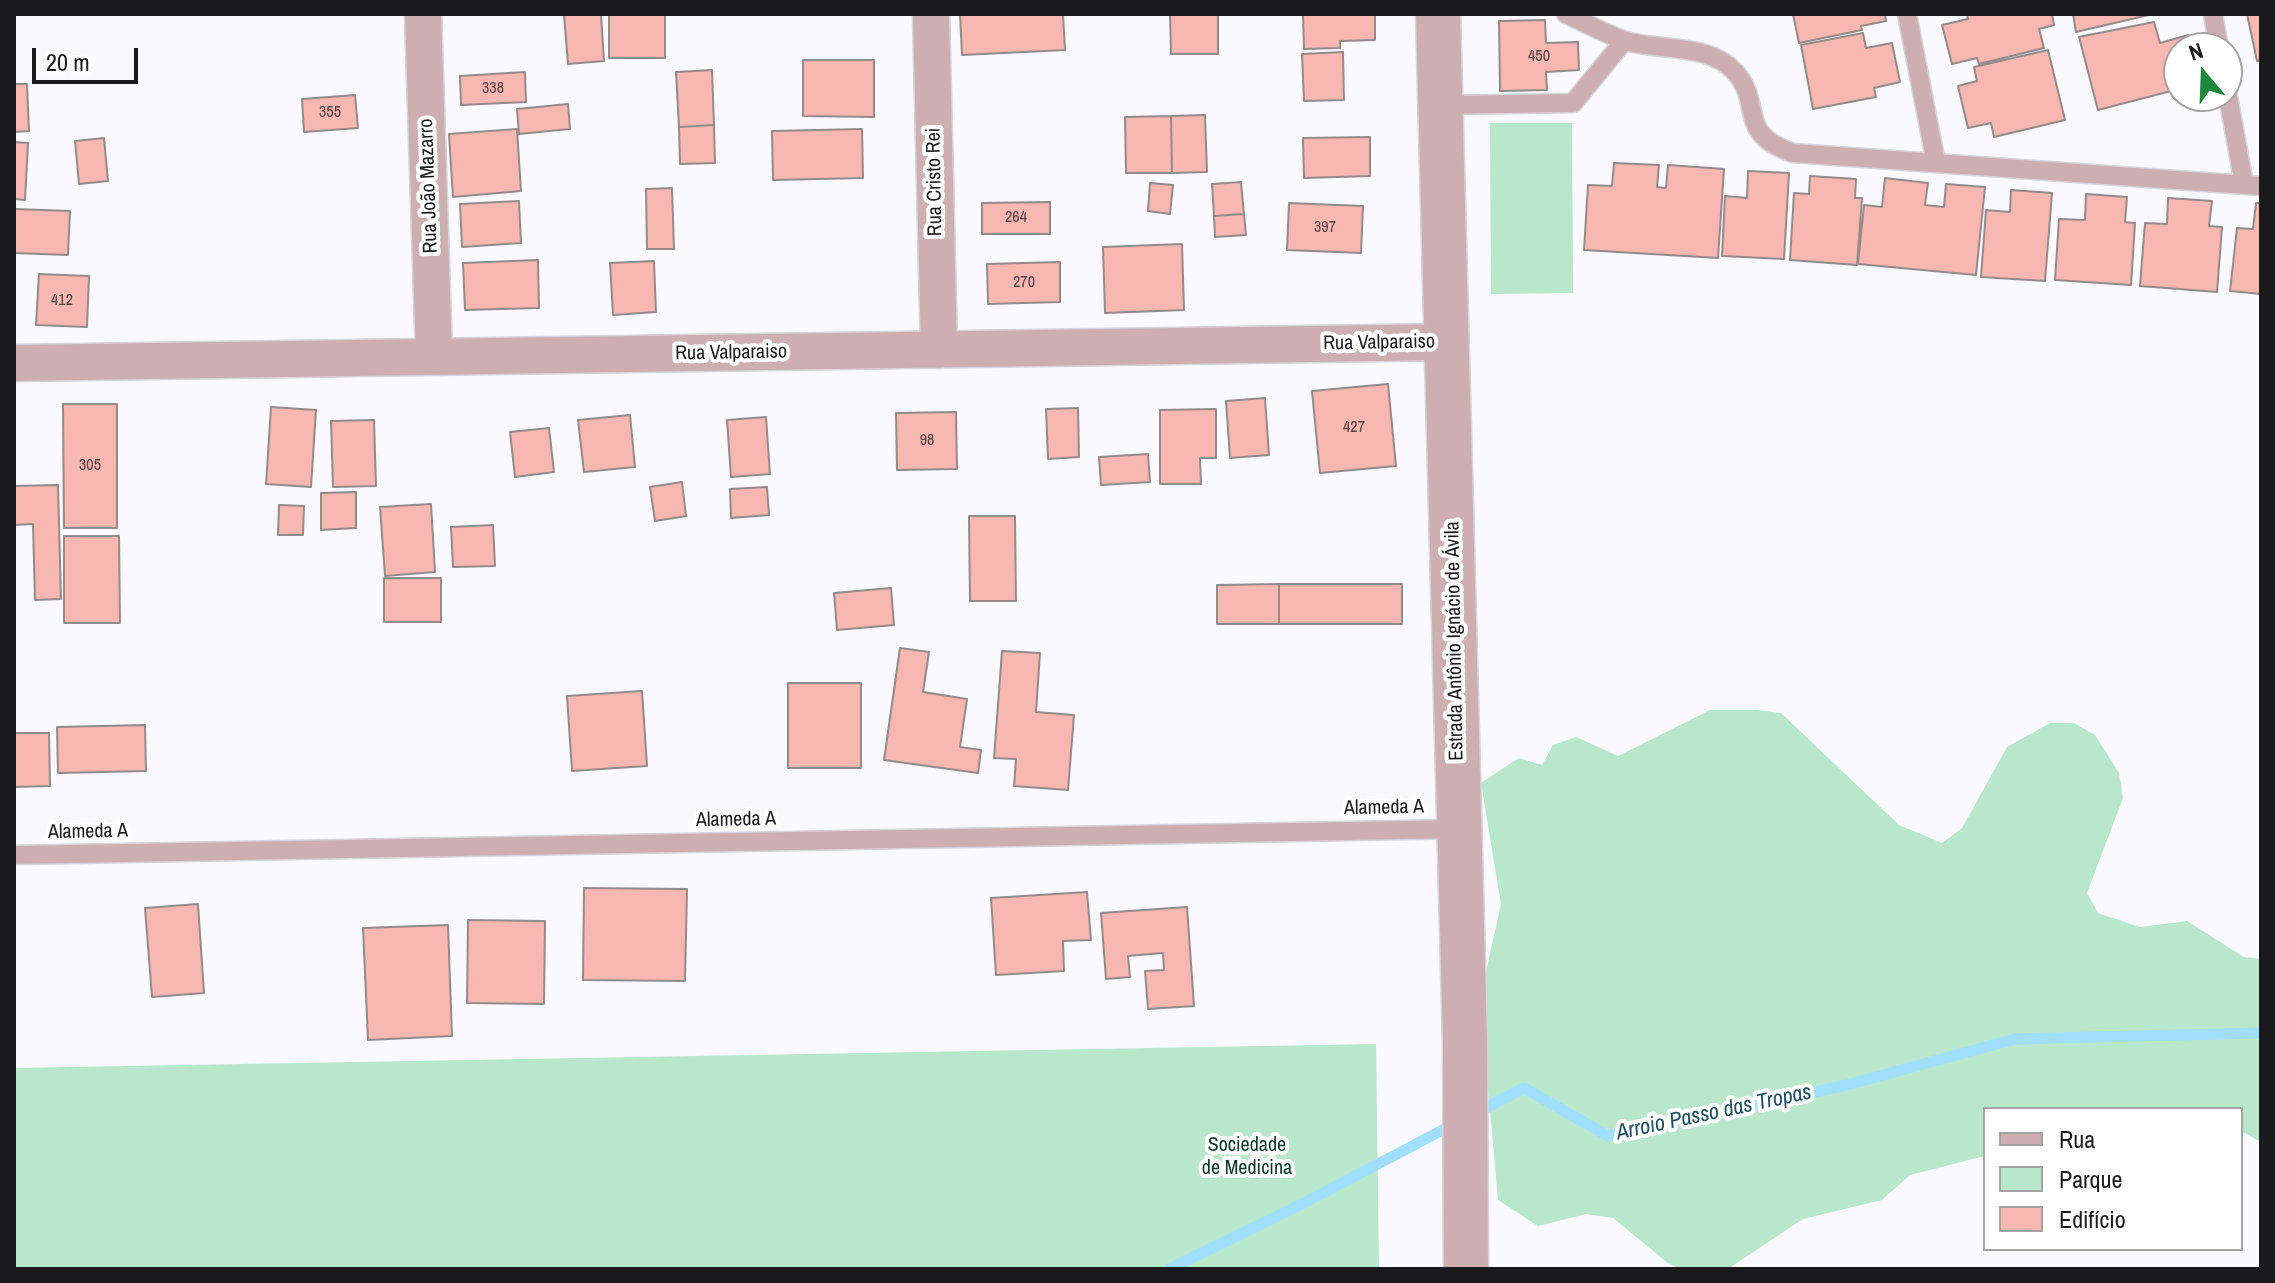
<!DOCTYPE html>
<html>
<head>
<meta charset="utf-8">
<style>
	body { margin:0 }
	#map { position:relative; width:2275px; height:1283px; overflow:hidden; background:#f9f9ff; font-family:"Archivo Narrow",sans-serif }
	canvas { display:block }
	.frame { position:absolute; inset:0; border:16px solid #1a1a1c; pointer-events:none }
	.legend { position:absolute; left:1983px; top:1107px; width:260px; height:144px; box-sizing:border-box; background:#fff; border:2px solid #a3a3a4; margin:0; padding:10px 14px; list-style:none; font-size:24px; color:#1a1a1c }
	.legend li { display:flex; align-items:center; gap:16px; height:40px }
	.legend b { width:40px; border:2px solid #a3a3a4 }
	.north { position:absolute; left:2163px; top:32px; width:80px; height:80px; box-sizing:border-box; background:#fff; border:2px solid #a3a3a4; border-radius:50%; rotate:341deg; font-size:22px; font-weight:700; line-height:32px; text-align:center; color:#1a1a1c }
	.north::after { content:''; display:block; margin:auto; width:28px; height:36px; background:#1e873d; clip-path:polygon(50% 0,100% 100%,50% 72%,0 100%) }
	.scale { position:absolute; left:32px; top:48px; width:106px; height:36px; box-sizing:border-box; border:4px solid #1a1a1c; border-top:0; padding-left:10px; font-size:24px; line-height:28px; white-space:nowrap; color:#1a1a1c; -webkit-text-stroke:6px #fff; paint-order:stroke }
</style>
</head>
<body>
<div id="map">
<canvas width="2275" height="1283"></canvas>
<div class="frame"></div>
<ul class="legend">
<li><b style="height:10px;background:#cdafb1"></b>Rua</li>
<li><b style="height:22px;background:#b8e7cb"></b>Parque</li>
<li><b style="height:22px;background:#f9b7b2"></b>Edifício</li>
</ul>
<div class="north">N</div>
<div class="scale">20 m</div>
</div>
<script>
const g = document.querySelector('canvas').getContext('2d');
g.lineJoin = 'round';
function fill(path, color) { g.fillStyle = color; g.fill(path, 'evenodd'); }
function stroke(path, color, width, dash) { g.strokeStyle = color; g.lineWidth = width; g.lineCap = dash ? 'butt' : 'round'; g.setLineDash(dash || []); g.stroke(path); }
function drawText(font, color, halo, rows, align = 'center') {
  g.font = font + ' "Archivo Narrow",sans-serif'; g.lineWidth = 8; g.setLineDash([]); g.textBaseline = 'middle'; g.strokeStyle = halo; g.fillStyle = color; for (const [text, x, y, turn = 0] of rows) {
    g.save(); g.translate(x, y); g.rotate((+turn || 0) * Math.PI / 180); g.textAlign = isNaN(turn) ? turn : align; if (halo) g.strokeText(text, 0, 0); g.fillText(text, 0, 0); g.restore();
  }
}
fill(new Path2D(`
	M1490,123H1572L1573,293L1491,294Z
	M1710,710H1757L1781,713L1899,825L1942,843L1962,828L2007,747L2050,723H2074L2095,735L2119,773L2123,798L2087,893L2098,913L2140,927L2187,921L2244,957L2261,959V1142L2241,1131V1109H1985V1156L1910,1175L1882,1200L1803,1219L1728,1269H1681L1668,1263L1613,1218L1586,1214L1538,1226L1498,1200L1480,999L1501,904L1481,783L1519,758L1542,765L1553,745L1576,737L1618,756Z
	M1376,1044L1379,1269H14V1068Z`), '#b8e7cb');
stroke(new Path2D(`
	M1476,1113L1524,1088L1608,1136L1843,1086L2015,1039L2261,1033
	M1169,1269L1300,1205L1454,1124`), '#a0dfff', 11);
const building = new Path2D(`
	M601,14L604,61L568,64L564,15Z
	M609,14H665V58H609Z
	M960,14H1063L1065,50L962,55Z
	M1170,14H1218V54H1171Z
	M1303,14H1375V40L1340,41V48L1304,49Z
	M1793,14H1885L1886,21L1861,26L1862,30L1799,43Z
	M1967,14H2052L2054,25L2039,29L2044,48L1979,64L1977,58L1952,64L1942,25L1968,19Z
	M2073,14H2153L2076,32Z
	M2247,14H2261V60L2257,61Z
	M1545,20L1546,43L1578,42L1579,70L1546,72L1547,90L1500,91L1499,21Z
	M2154,22L2160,43L2188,35L2191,48H2179V80L2169,82L2171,91L2098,110L2079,37Z
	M1863,33L1866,48L1892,43L1900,82L1874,88L1876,97L1813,109L1801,45Z
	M2048,50L2065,120L1994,137L1991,123L1968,128L1958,86L1977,81L1974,67Z
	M1343,52L1344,100L1304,101L1302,54Z
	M803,60H874V117L803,116Z
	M712,70L714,125L679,127L676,72Z
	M525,72L526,102L461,105L460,76Z
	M14,84H27L29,131L14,132Z
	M355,95L358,128L304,132L302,99Z
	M568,104L570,129L519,134L517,109Z
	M1205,115L1207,172L1172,173L1171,116Z
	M1171,116L1172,173H1126L1125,117Z
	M714,125L715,163L680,164L679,127Z
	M517,129L521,191L453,197L449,134Z
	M862,129L863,178L773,180L772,131Z
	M1370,137V176L1304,178L1303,138Z
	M104,138L108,181L79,184L75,141Z
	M14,142L28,143L25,200L14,199Z
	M1614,163L1659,165L1657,187L1666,188L1668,165L1724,169L1718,258L1584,250L1588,185L1612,186Z
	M1748,171L1789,173L1784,259L1722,256L1725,196L1747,198Z
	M1810,176L1856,179L1855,198H1862L1857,265L1790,260L1794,193L1809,194Z
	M1885,178L1928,183L1925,205L1944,207L1946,184L1985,187L1976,275L1858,264L1864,205L1882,207Z
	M1241,182L1244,214L1214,216L1212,184Z
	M1150,183L1173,185L1170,214L1148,211Z
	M672,188L674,249H647L646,189Z
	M2011,190L2052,193L2045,281L1981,277L1986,210L2010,212Z
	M2086,194L2127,197L2125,222L2135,223L2131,285L2055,280L2059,219L2085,220Z
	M2168,198L2212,201L2209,226L2222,227L2217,292L2140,286L2145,223L2167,224Z
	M519,201L521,243L462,247L460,204Z
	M1050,202V234H982V203Z
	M1289,203L1363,206L1361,253L1287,250Z
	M2256,203H2261V294L2230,291L2237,228L2253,229Z
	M14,209L70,211L68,255L14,253Z
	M1244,214L1246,235L1215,237L1214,216Z
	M1182,244L1184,310L1105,313L1103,247Z
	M538,260L539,308L465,310L463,263Z
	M654,261L656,312L613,315L610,263Z
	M1060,262V302L988,304L987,264Z
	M39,274L89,276L87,327L36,325Z
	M1388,384L1396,466L1320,473L1312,391Z
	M1265,398L1269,455L1230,458L1226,401Z
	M63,404H117V528H64Z
	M271,407L316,410L311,487L266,484Z
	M1078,408L1079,457L1048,459L1046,409Z
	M1216,409V458H1200L1201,484H1160V410Z
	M956,412L957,469L897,470L896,413Z
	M630,415L635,467L584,472L578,420Z
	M766,417L770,474L731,477L727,420Z
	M374,420L376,486L333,487L331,421Z
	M549,428L554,472L515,477L510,432Z
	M1148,454L1150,482L1101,485L1099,457Z
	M682,482L686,516L655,521L650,487Z
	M58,485L61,599L35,600L33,524L14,525V486Z
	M767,487L769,515L731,518L730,489Z
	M356,492V528L321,530V493Z
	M431,504L435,572L385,576L380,507Z
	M279,505L304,506L303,535H278Z
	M969,516H1015L1016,601H970Z
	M493,525L495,566L453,567L451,527Z
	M64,536H119L120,623H64Z
	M384,578H441V622H384Z
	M1279,584H1402V624H1279Z
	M1279,584V624H1217V585Z
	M891,588L894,625L837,630L834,593Z
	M900,648L929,652L923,692L967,699L960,747L981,750L978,773L884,760Z
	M1002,651L1040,653L1036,712L1074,715L1068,790L1014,786L1016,759L994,758Z
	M788,683H861V768H788Z
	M642,691L647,766L572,771L567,696Z
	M145,725L146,771L58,773L57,727Z
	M14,733H49L50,786L14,787Z
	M584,888L687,889L685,981L583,980Z
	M1087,892L1091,940L1063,941L1064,971L996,975L991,898Z
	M198,904L204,993L152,997L145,908Z
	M1187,907L1194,1006L1148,1009L1145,971L1164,970L1163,953L1128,956L1130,977L1106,979L1101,913Z
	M468,920L545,921L544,1004L467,1003Z
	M448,925L452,1036L368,1040L363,928Z`);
fill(building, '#f9b7b2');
stroke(building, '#938b8a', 2);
const service = new Path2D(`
	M1566,14C1585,23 1604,33 1623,40C1658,52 1708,42 1735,72C1764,104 1735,133 1793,153L2261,186
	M1907,14L1936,163
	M2213,14L2219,48
	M2227,91L2244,184
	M1441,105L1573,103L1624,41
	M14,855L1459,829`);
const minor = new Path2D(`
	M423,14L434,357
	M931,14L939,350
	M14,363L1448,342`);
const tertiary = new Path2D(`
	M1438,14L1465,1041L1466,1269`);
stroke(service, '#d5d5db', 21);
stroke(minor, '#d5d5db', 39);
stroke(tertiary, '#d5d5db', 47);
stroke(service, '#cdafb1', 18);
stroke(minor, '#cdafb1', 36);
stroke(tertiary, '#cdafb1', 44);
drawText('16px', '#524142', null, [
	["450",1539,57],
	["338",493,89],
	["355",330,113],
	["264",1016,218],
	["397",1325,228],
	["270",1024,283],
	["412",62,301],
	["427",1354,428],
	["98",927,441],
	["305",90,466]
]);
drawText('20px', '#1a1a1c', '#fff', [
	["Rua Cristo Rei",935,182,-91],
	["Rua João Mazarro",429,186,-92],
	["Rua Valparaiso",1379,343,-1],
	["Rua Valparaiso",731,353,-1],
	["Estrada Antônio Ignácio de Ávila",1455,641,-91],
	["Alameda A",1384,808,-1],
	["Alameda A",736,820,-1],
	["Alameda A",88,832,-1]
]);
drawText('20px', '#053620', '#fff', [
	["Sociedade",1247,1146],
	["de Medicina",1247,1169]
]);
drawText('italic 22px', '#1c4e65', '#fff', [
	["Arroio Passo das Tropas",1714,1113,-12]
]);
</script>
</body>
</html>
